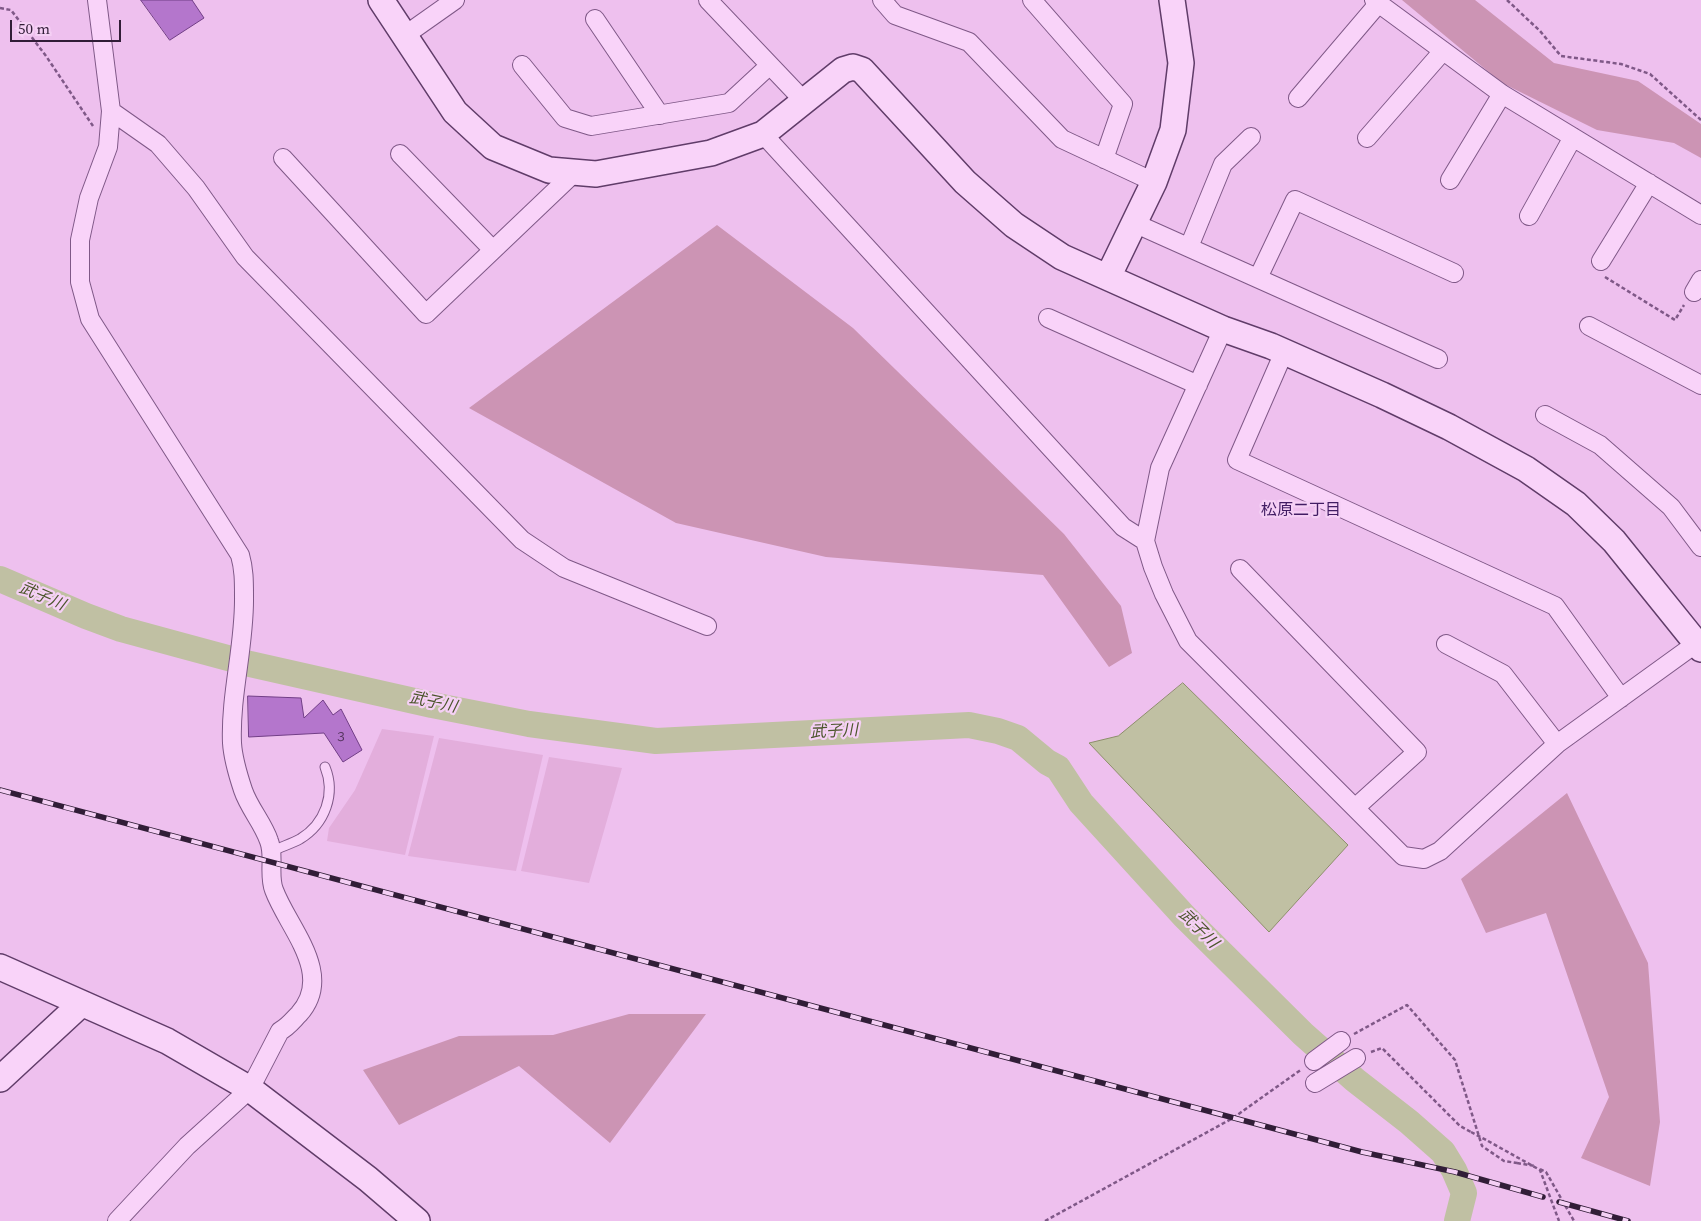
<!DOCTYPE html>
<html>
<head>
<meta charset="utf-8">
<style>
	body { margin:0 }
	#map { position:relative; width:1701px; height:1221px; overflow:hidden; background:#eec0ee; font-family:"Source Serif 4",serif }
	canvas { display:block }
	.scale { position:absolute; left:10px; top:20px; width:111px; height:22px; box-sizing:border-box; border:2px solid #311d37; border-top:0; padding-left:6px; font-size:15px; line-height:18px; white-space:nowrap; color:#311d37; -webkit-text-stroke:4px #f5d0f5; paint-order:stroke }
</style>
</head>
<body>
<div id="map">
<canvas width="1701" height="1221"></canvas>
<div class="scale">50 m</div>
</div>
<script>
const g = document.querySelector('canvas').getContext('2d');
g.lineJoin = 'round';
function fill(path, color) { g.fillStyle = color; g.fill(path, 'evenodd'); }
function stroke(path, color, width, dash) { g.strokeStyle = color; g.lineWidth = width; g.lineCap = dash ? 'butt' : 'round'; g.setLineDash(dash || []); g.stroke(path); }
function drawText(font, color, halo, rows, align = 'center') {
  g.font = font + ' "Source Serif 4","Noto Sans JP",serif'; g.lineWidth = 4.5; g.setLineDash([]); g.textBaseline = 'middle'; g.strokeStyle = halo; g.fillStyle = color; for (const [text, x, y, turn = 0] of rows) {
    g.save(); g.translate(x, y); g.rotate((+turn || 0) * Math.PI / 180); g.textAlign = isNaN(turn) ? turn : align; if (halo) g.strokeText(text, 0, 0); g.fillText(text, 0, 0); g.restore();
  }
}
fill(new Path2D(`
	M382,729L434,736L405,855L327,841L329,828L355,790Z
	M439,738L543,755L516,871L408,856Z
	M549,757L622,768L589,883L521,871Z`), '#e3aedc');
fill(new Path2D(`
	M1402,0H1475L1554,63L1638,81L1701,124V158L1674,143L1597,130L1502,83Z
	M717,225L853,328L1064,534L1121,606L1132,653L1109,667L1043,575L826,557L676,523L469,408Z
	M1567,793L1648,963L1660,1122L1650,1186L1581,1158L1609,1097L1546,913L1486,933L1461,879Z
	M629,1014H706L610,1143L519,1066L399,1125L363,1070L459,1036L553,1035Z`), '#cc94b4');
const water = new Path2D(`
	M1183,683L1348,845L1269,932L1089,743L1118,736Z`);
fill(water, '#c0c0a3');
stroke(water, '#8c8e6a', 1);
stroke(new Path2D(`
	M0,579L86,616L121,629L176,644L250,664L432,705L529,724L656,741L969,725L998,731L1018,738L1047,762L1058,768L1081,803L1184,916L1303,1034L1355,1080L1409,1122L1443,1152L1454,1170L1464,1193L1457,1221`), '#c0c0a3', 26);
const building = new Path2D(`
	M141,0H192L204,18L170,40Z
	M248,696L301,698L304,718L323,700L333,715L341,709L362,750L343,762L324,733L249,737Z`);
fill(building, '#b476cc');
stroke(building, '#713e86', 1);
const lane = new Path2D(`
	M271,852C280,847 291,844 300,839C325,824 336,794 325,767`);
const street = new Path2D(`
	M97,0L111,111L108,147L89,198L80,240V282L90,319L240,555C244,569 244,581 244,596C245,645 230,694 232,743C233,759 238,775 243,790C249,808 263,823 269,841C275,856 268,875 274,890C288,928 335,974 299,1014C293,1020 288,1027 280,1031L250,1089L187,1146L117,1221
	M708,0L804,101
	M882,0L895,15L969,42L1062,139L1154,182
	M1032,0L1123,104L1104,159
	M1374,0L1502,94L1701,215
	M595,19L660,115
	M404,36L455,0
	M522,65L565,118L591,126L729,103L770,65
	M1298,98L1378,4
	M111,111L158,144L196,188L245,257L522,540L564,568L707,626
	M763,134L1123,527L1145,541
	M1367,138L1443,51
	M400,154L493,250
	M283,158L426,314L575,172
	M1450,180L1502,94
	M1529,216L1573,137
	M1134,223L1438,359
	M1189,247L1223,164L1251,137
	M1601,261L1649,183
	M1258,278L1295,200L1454,273
	M1694,292L1701,280
	M1048,318L1198,385
	M1589,326L1701,385
	M1223,329L1160,468L1145,541L1153,567L1164,594L1188,641L1403,856L1424,859L1440,851L1557,744L1701,640
	M1284,352L1237,460L1555,606L1621,698
	M1545,415L1600,445L1671,507L1701,547
	M1240,569L1417,752L1355,808
	M1446,644L1503,674L1557,744
	M1314,1061L1341,1041
	M1315,1083L1356,1058`);
const secondary = new Path2D(`
	M381,0L455,112L493,147L549,170L596,174L711,153L763,134L843,70L853,67L862,70L965,182L1014,225L1062,257L1223,329L1271,346L1382,395L1449,427L1526,469L1576,504L1614,541L1701,649
	M1108,277L1154,182L1173,130L1181,63L1172,0
	M0,967L167,1041L250,1089L368,1179L417,1221
	M0,1079L81,1004`);
stroke(lane, '#7f5887', 11);
stroke(street, '#7f5887', 20);
stroke(secondary, '#603c69', 28);
stroke(new Path2D(`
	M1507,0L1540,31L1561,56L1621,64L1650,74L1701,120
	M0,8L11,10L46,56L93,126
	M1605,277L1675,320L1684,305
	M1354,1034L1407,1005L1455,1060L1482,1146L1504,1161L1517,1163
	M1371,1052L1382,1048L1460,1126L1471,1132
	M1488,1141L1540,1170L1559,1221
	M1540,1169L1546,1172L1574,1221
	M1045,1221L1233,1118L1302,1069`), '#7f5887', 2.5, [4, 2.5]);
stroke(lane, '#f9d3f9', 9);
stroke(street, '#f9d3f9', 18);
stroke(secondary, '#f9d3f9', 25);
const rail = new Path2D(`
	M0,790L1362,1152L1455,1172L1543,1197
	M1559,1202L1628,1221`);
stroke(rail, '#311d37', 5.5);
stroke(rail, '#f5d0f5', 4, [11]);
stroke(new Path2D(`
	M1471,1132L1488,1141
	M1517,1163L1535,1166`), '#7f5887', 2.5, [4, 2.5]);
drawText('12px', '#52335c', null, [
	["３",341,738]
]);
drawText('16px', '#411c63', '#f5d0f5', [
	["松原二丁目",1301,511]
]);
drawText('italic 16px', '#4c562c', '#f5d0f5', [
	["武子川",42,597,23],
	["武子川",433,703,12],
	["武子川",834,732,-3],
	["武子川",1198,929,45]
]);
</script>
</body>
</html>
